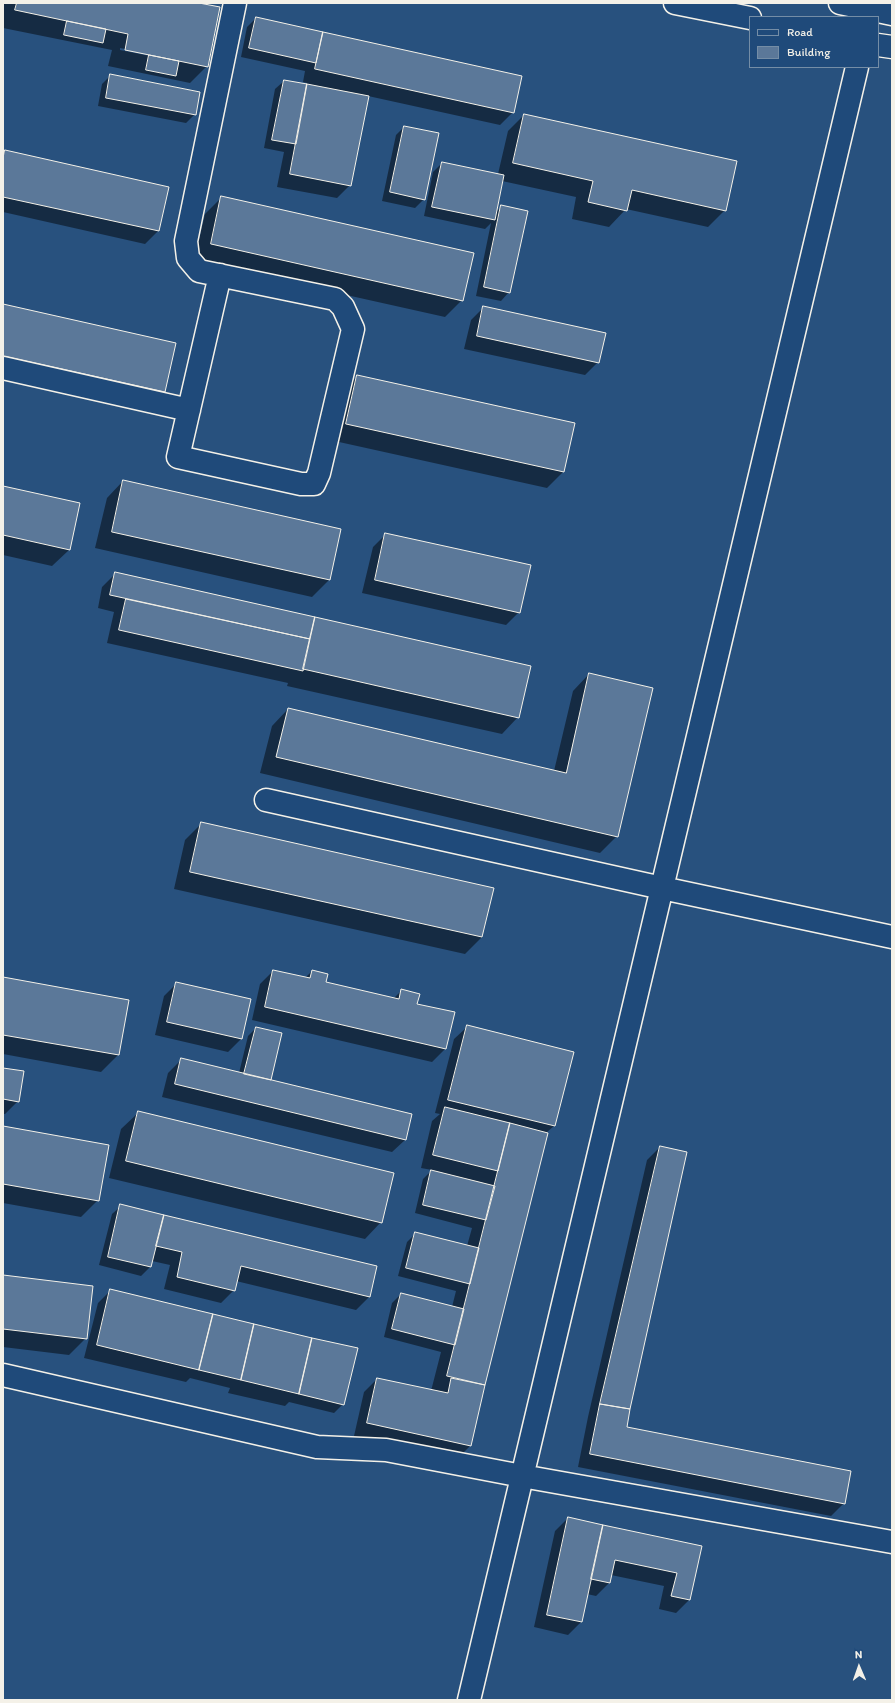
<!DOCTYPE html>
<html>
<head>
<meta charset="utf-8">
<style>
	body { margin:0 }
	#map { position:relative; width:895px; height:1703px; overflow:hidden; background:#28517e; font-family:Itim,sans-serif }
	canvas { display:block }
	.frame { position:absolute; inset:0; border:4px solid #f4f1e8; pointer-events:none }
	.legend { position:absolute; left:749px; top:16px; width:130px; height:52px; box-sizing:border-box; background:#1f4a7a; border:1px solid #748da6; margin:0; padding:5px 7px; list-style:none; font-size:12px; color:#f4f1e8 }
	.legend li { display:flex; align-items:center; gap:8px; height:20px }
	.legend b { width:20px; border:1px solid #748da6 }
	.north { position:absolute; left:839px; top:1647px; width:40px; height:40px; -webkit-text-stroke:3px #1f4a7a; paint-order:stroke; rotate:358deg; font-size:11px; font-weight:700; line-height:16px; text-align:center; color:#f4f1e8 }
	.north::after { content:''; display:block; margin:auto; width:14px; height:18px; background:#f4f1e8; clip-path:polygon(50% 0,100% 100%,50% 72%,0 100%) }
</style>
</head>
<body>
<div id="map">
<canvas width="895" height="1703"></canvas>
<div class="frame"></div>
<ul class="legend">
<li><b style="height:5px;background:#1f4a7a"></b>Road</li>
<li><b style="height:11px;background:#5b7899"></b>Building</li>
</ul>
<div class="north">N</div>
</div>
<script>
const g = document.querySelector('canvas').getContext('2d');
g.lineJoin = 'round';
function fill(path, color) { g.fillStyle = color; g.fill(path, 'evenodd'); }
function stroke(path, color, width, dash) { g.strokeStyle = color; g.lineWidth = width; g.lineCap = dash ? 'butt' : 'round'; g.setLineDash(dash || []); g.stroke(path); }
fill(new Path2D(`
	M4,3H194L207,66L190,83L108,66L112,50L3,28ZM120,48L151,54L150,56L120,50Z
	M256,18L521,76L513,112L500,125L368,96L350,185L337,198L277,187L284,152L264,148L275,89L284,81L307,85V83L303,82L305,71L241,57L247,27Z
	M111,75L195,114L186,123L98,106L102,84Z
	M524,115L725,210L708,227L626,209L609,227L572,219L576,197L502,181L496,212L502,206L509,292L501,301L476,296L491,223L485,229L424,216L433,172L442,163L498,174L508,131Z
	M404,127L424,199L415,208L382,201L396,135Z
	M5,151L168,187L158,231L145,244L3,212V153Z
	M222,197L462,300L445,317L194,261L205,214Z
	M3,305L164,391L147,408L3,376Z
	M484,307L598,362L585,375L464,349L471,320Z
	M358,376L563,472L547,488L330,440L341,393Z
	M123,481L329,580L312,597L95,548L107,498Z
	M3,487L69,550L52,566L3,555Z
	M386,534L519,612L506,625L362,593L373,547Z
	M115,574L530,666L518,717L502,734L287,686L288,683L107,643L114,612L98,608L102,587Z
	M589,674L617,836L600,853L260,773L272,726L288,709L554,771L573,691Z
	M202,823L482,937L465,954L174,889L185,840Z
	M273,971L305,978L312,971L325,983L393,999L402,990L416,1004L445,1049L432,1062L252,1020L260,984Z
	M3,978L128,1001L118,1055L101,1072L3,1054Z
	M177,983L250,1000L241,1039L228,1052L155,1035L164,996Z
	M467,1027L554,1126L547,1132L484,1385L470,1446L457,1459L354,1436L364,1392L377,1379L431,1391L441,1352L384,1337L392,1303L401,1294L452,1307L456,1291L398,1276L407,1242L416,1233L467,1246L472,1228L415,1213L423,1179L432,1170L421,1168L432,1121L440,1114L435,1113L454,1039Z
	M256,1028L270,1081L405,1140L392,1152L162,1097L168,1073L181,1060L239,1073L248,1036Z
	M3,1069L18,1101L5,1114H3Z
	M138,1113L381,1222L365,1239L109,1178L121,1129Z
	M3,1127L98,1200L81,1217L3,1203Z
	M660,1147L625,1428L844,1503L831,1516L578,1467L588,1417L647,1160Z
	M121,1206L376,1267L369,1297L356,1310L236,1281L234,1290L221,1303L164,1289L170,1265L152,1261L150,1267L141,1276L99,1265L112,1214Z
	M3,1276L86,1338L69,1355L3,1347Z
	M111,1290L343,1404L334,1413L289,1402L285,1406L228,1393L230,1388L190,1378L186,1382L84,1358L98,1303Z
	M568,1518L701,1546L689,1600L676,1613L659,1609L664,1586L611,1575L609,1583L596,1596L587,1594L581,1622L568,1635L534,1627L555,1531Z`), '#0007');
const building = new Path2D(`
	M17,3H199L220,7L208,67L125,50L128,34L15,10Z
	M256,17L323,32L316,63L249,48Z
	M67,21L106,29L103,43L64,35Z
	M323,32L522,76L514,113L315,69Z
	M149,55L179,61L176,76L146,70Z
	M110,74L200,92L196,115L106,98Z
	M284,80L307,84L296,144L272,140Z
	M307,84L369,96L351,186L290,174Z
	M524,114L737,161L726,211L632,190L627,211L588,202L593,181L513,163Z
	M404,126L439,133L425,200L390,192Z
	M5,150L169,187L159,231L3,197V158Z
	M442,162L504,175L495,220L432,207Z
	M221,196L474,253L463,301L211,244Z
	M501,205L528,211L510,293L484,287Z
	M3,304L176,343L165,392L3,356Z
	M483,306L606,333L599,363L477,336Z
	M357,375L575,423L564,472L346,424Z
	M123,480L341,529L330,580L112,532Z
	M3,486L80,503L70,550L3,535Z
	M385,533L531,565L520,613L375,580Z
	M115,572L315,617L310,639L110,595Z
	M126,599L310,639L303,671L119,630Z
	M315,617L531,666L519,718L303,669Z
	M589,673L653,688L618,837L276,757L288,708L566,773Z
	M201,822L494,888L482,937L190,872Z
	M273,970L310,978L312,970L328,974L326,982L399,999L401,989L420,994L417,1004L455,1012L446,1049L265,1007Z
	M3,977L129,1000L119,1055L3,1035Z
	M176,982L251,999L242,1039L167,1022Z
	M467,1025L574,1052L555,1126L448,1100Z
	M256,1027L282,1033L271,1080L244,1074Z
	M181,1058L412,1114L406,1140L175,1084Z
	M3,1068L24,1071L19,1102L3,1099Z
	M445,1107L510,1123L498,1171L433,1155Z
	M138,1111L394,1173L382,1223L126,1161Z
	M510,1123L548,1133L485,1385L447,1376Z
	M3,1126L109,1145L99,1201L3,1184Z
	M660,1146L687,1152L630,1409L600,1404Z
	M431,1170L495,1186L486,1220L423,1205Z
	M120,1204L164,1215L151,1267L108,1257Z
	M164,1215L377,1266L370,1297L241,1266L235,1291L177,1277L182,1252L156,1246Z
	M415,1232L479,1248L470,1284L406,1268Z
	M3,1275L93,1286L87,1339L3,1329Z
	M110,1289L213,1314L199,1370L97,1345Z
	M401,1293L464,1309L455,1345L392,1329Z
	M213,1314L254,1324L241,1380L199,1370Z
	M254,1324L312,1338L299,1394L241,1380Z
	M312,1338L358,1348L344,1405L299,1394Z
	M377,1378L448,1393L451,1378L485,1385L471,1446L367,1423Z
	M600,1404L630,1409L627,1427L851,1471L845,1504L590,1454Z
	M568,1517L603,1525L582,1622L547,1615Z
	M603,1525L702,1546L690,1600L671,1596L677,1573L615,1560L610,1583L591,1579Z`);
fill(building, '#5b7899');
stroke(building, '#f4f1e8', 1);
const minor = new Path2D(`
	M220,275L178,457L301,484H314L319,473L353,329L343,307L335,299L199,271L188,258L186,241L235,3
	M3,368L189,410
	M266,800L662,888L892,937
	M3,1375L317,1447L386,1450L522,1476L892,1542
	M469,1700L857,67`);
const major = new Path2D(`
	M675,3L750,18
	M840,3L892,14
	M878,45L892,47`);
stroke(minor, '#f4f1e8', 25);
stroke(major, '#f4f1e8', 25);
stroke(minor, '#1f4a7a', 22);
stroke(major, '#1f4a7a', 22);
</script>
</body>
</html>
